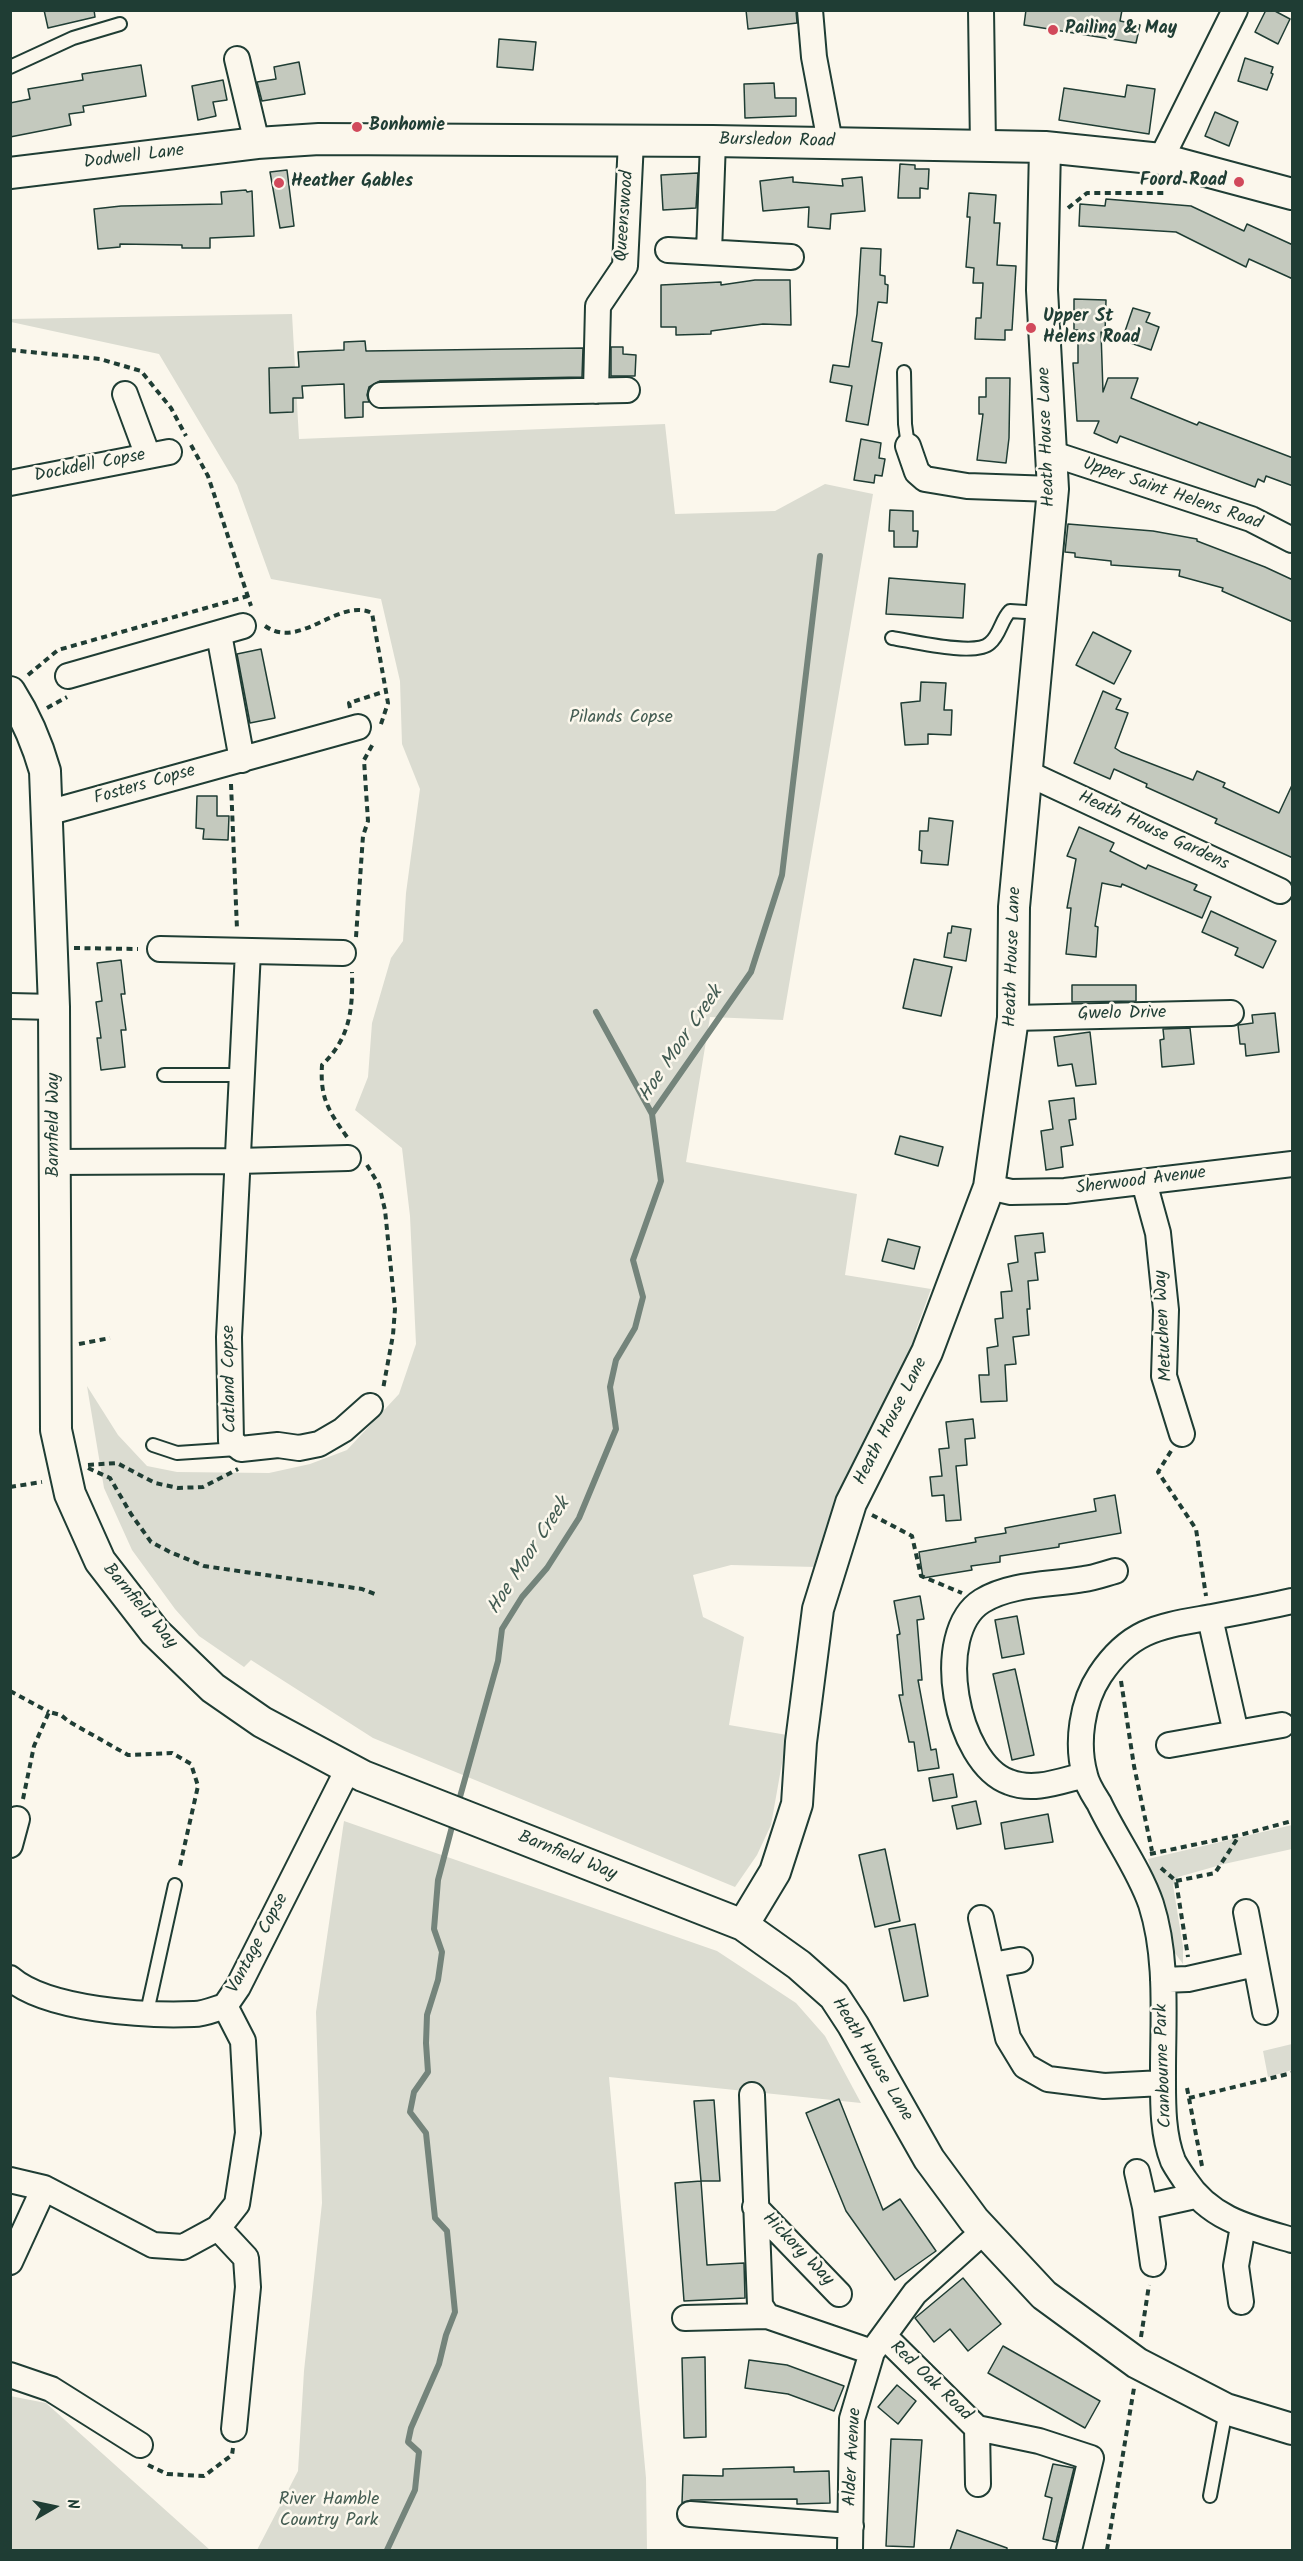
<!DOCTYPE html>
<html>
<head>
<meta charset="utf-8">
<style>
	body { margin:0 }
	#map { position:relative; width:1303px; height:2561px; overflow:hidden; background:#fbf7ec; font-family:Kalam,sans-serif }
	canvas { display:block }
	.frame { position:absolute; inset:0; border:12px solid #1f3d34; pointer-events:none }
	.north { position:absolute; left:24px; top:2477px; width:60px; height:60px; -webkit-text-stroke:4px #fbf7ec; paint-order:stroke; rotate:81deg; font-size:16px; font-weight:700; line-height:24px; text-align:center; color:#1f3d34 }
	.north::after { content:''; display:block; margin:auto; width:21px; height:27px; background:#1f3d34; clip-path:polygon(50% 0,100% 100%,50% 72%,0 100%) }
</style>
</head>
<body>
<div id="map">
<canvas width="1303" height="2561"></canvas>
<div class="frame"></div>
<div class="north">N</div>
</div>
<script>
const g = document.querySelector('canvas').getContext('2d');
g.lineJoin = 'round';
function fill(path, color) { g.fillStyle = color; g.fill(path, 'evenodd'); }
function stroke(path, color, width, dash) { g.strokeStyle = color; g.lineWidth = width; g.lineCap = dash ? 'butt' : 'round'; g.setLineDash(dash || []); g.stroke(path); }
function drawText(font, color, halo, rows, align = 'center') {
  g.font = font + ' Kalam,sans-serif'; g.lineWidth = 5; g.setLineDash([]); g.textBaseline = 'middle'; g.strokeStyle = halo; g.fillStyle = color; for (const [text, x, y, turn = 0] of rows) {
    g.save(); g.translate(x, y); g.rotate((+turn || 0) * Math.PI / 180); g.textAlign = isNaN(turn) ? turn : align; if (halo) g.strokeText(text, 0, 0); g.fillText(text, 0, 0); g.restore();
  }
}
fill(new Path2D(`
	M292,314L299,439L665,424L675,514L775,511L825,484L873,494L783,1020L710,1017L686,1162L857,1194L845,1275L931,1289L916,1330L914,1347L816,1567L731,1565L693,1575L703,1617L744,1637L729,1725L787,1735L771,1825L757,1855L735,1887L373,1738L251,1660L244,1667L199,1636L175,1609L132,1550L104,1488L87,1386L118,1435L147,1466L177,1472L269,1473L310,1464L347,1450L399,1394L416,1344L410,1216L402,1148L355,1110L368,1077L372,1023L391,958L403,941L406,893L420,789L402,744L400,681L381,599L271,579L237,485L159,354L11,322L10,319Z
	M344,1821L717,1951L796,2003L825,2036L861,2103L609,2077L646,2478L647,2550H257L298,2471L304,2371L322,2203L316,2012Z
	M1292,1825V1849L1224,1864L1178,1877L1173,1885L1183,1947V1964L1172,1949L1148,1859Z
	M1292,2044V2070L1268,2077L1263,2051Z
	M10,2396L46,2403L210,2550H11Z`), '#dbdcd1');
stroke(new Path2D(`
	M596,1012L652,1114
	M458,1804L498,1661L502,1629L522,1597L547,1568L579,1518L616,1429L610,1387L616,1360L635,1328L643,1297L633,1260L661,1181L652,1114L751,972L782,875L820,556
	M387,2550L415,2490L419,2452L408,2442L411,2428L439,2364L446,2335L455,2312L447,2231L435,2218L426,2133L410,2112L414,2092L428,2072L426,2043L427,2015L438,1980L442,1952L434,1929L438,1880L454,1819`), '#74847b', 6);
const building = new Path2D(`
	M44,10H94L95,17L48,28Z
	M746,10H796L797,23L748,29Z
	M1026,10H1122L1120,21L1140,25L1136,43L1024,25Z
	M1266,10H1273L1290,19L1278,44L1255,32Z
	M499,39L536,42L533,70L497,67Z
	M1245,58L1273,67L1271,73L1273,74L1267,90L1238,81Z
	M299,62L305,94L262,101L257,82L276,79L274,67Z
	M141,65L146,96L83,106L84,112L69,114L71,125L10,137V103L30,99L28,89L83,80L82,74Z
	M223,80L227,100L213,102L216,116L198,120L192,86Z
	M774,83L775,98H796V116L745,118L744,84Z
	M1127,85L1155,89L1149,134L1059,120L1064,88L1125,97Z
	M1215,112L1238,122L1229,146L1205,136Z
	M900,164L915,165V169H929L928,189L920,188V198H898Z
	M287,170L294,226L280,228L270,172Z
	M698,173L696,208L663,210L661,175Z
	M793,177V182L843,186L842,179L862,177L865,211L831,214L830,229L808,227L809,207L763,211L760,181Z
	M246,190L247,192L252,191L254,236L210,238V248H182V245L120,244V247L98,249L94,209L121,206L222,204L221,192Z
	M969,193L996,195L994,223H1000L997,265L1016,266L1012,330H1005V340L975,339L976,318H981L983,283H973L974,268L966,267L970,217H967Z
	M1106,199L1191,206L1244,231L1247,224L1293,245V279L1249,259L1246,267L1176,232L1079,226L1080,204L1105,206Z
	M861,248L881,249L880,275L885,276V284L888,285L887,303L878,302L872,341L882,343L868,425L846,421L852,386L830,382L833,365L849,367L857,314Z
	M755,280H790L791,325L763,324L711,331V334L676,335V327H661V285L721,282V285Z
	M1074,299L1106,300L1105,334L1101,332L1103,392L1108,378H1138L1131,398L1197,425L1199,422L1293,458V486L1266,476L1264,482L1258,479L1255,487L1120,436L1117,443L1094,433L1099,421H1077L1073,363H1078V330H1074Z
	M1133,308L1150,313L1146,322L1159,327L1151,350L1122,340Z
	M365,341L366,351L583,348L582,377L380,381L369,387L367,395L369,402H363V417L345,418L344,384L302,386L303,398H293V412L270,413L269,368L299,367L298,352L344,350V342Z
	M611,347H623V354L636,355L635,376H611Z
	M986,378H1010L1009,438L1006,463L977,460L983,414H979V397H986Z
	M861,439L881,443L879,458L885,459L882,476L875,475L874,483L854,480Z
	M890,510L913,511V531H918L917,547H894V531H889Z
	M1068,524L1153,531L1197,539V541L1265,567L1293,580V622L1222,591L1223,588L1179,576L1180,570L1111,565V561L1075,557V553L1065,552Z
	M889,578L965,584L963,618L886,614Z
	M1093,632L1131,651L1114,684L1076,665Z
	M261,649L275,718L250,723L237,654Z
	M921,682L946,683L944,710H952L951,735L928,734V744L905,745L901,703L920,701Z
	M1103,691L1121,699L1116,709L1128,713L1115,748L1121,752L1193,780L1197,771L1225,783L1223,787L1279,813L1293,783V858L1215,823L1217,819L1146,787L1147,784L1114,769L1110,779L1074,763Z
	M197,796H217V816H229L228,840L203,839L204,829L196,828Z
	M929,818L953,821L948,865L921,863L922,851L919,850L920,831H928Z
	M1079,827L1114,843L1110,851L1146,869L1148,865L1197,885L1194,890L1211,897L1202,918L1122,884L1121,887L1102,883L1095,926L1098,927L1096,957L1066,954L1071,908H1067L1076,859L1067,856Z
	M1211,911L1276,941L1263,968L1235,955L1238,948L1202,932Z
	M952,926L971,929L966,961L944,957L948,933H951Z
	M914,959L952,967L941,1016L903,1008Z
	M121,960L125,994H121L126,1030H121L125,1067L101,1070L97,1038H101L96,1002L102,1001L97,963Z
	M1072,985H1136V1001L1072,1002Z
	M1275,1013L1279,1052L1246,1056L1245,1044H1240L1238,1025L1253,1023L1252,1015Z
	M1190,1028L1194,1064L1162,1067L1160,1040L1164,1039L1163,1029Z
	M1090,1032L1096,1084L1076,1086L1072,1064L1058,1066L1054,1037Z
	M1074,1098L1076,1119L1069,1120L1073,1145L1061,1147L1063,1167L1046,1170L1041,1131L1053,1129L1049,1101Z
	M900,1136L943,1147L938,1166L895,1154Z
	M1043,1233L1045,1252L1035,1253L1038,1280L1028,1281L1030,1309H1027L1029,1335L1013,1337L1016,1364L1005,1365L1007,1401L981,1402L979,1375H989L987,1348L998,1346L995,1319L1003,1318L1001,1292L1012,1291L1008,1264L1018,1262L1015,1236Z
	M888,1239L920,1247L914,1269L882,1261Z
	M973,1419L975,1438L965,1439L967,1465L956,1466L961,1520L946,1521L944,1495L932,1496L930,1477L942,1476L939,1449L949,1448L946,1422Z
	M1115,1495L1121,1533L1059,1544V1547L1000,1556V1562L971,1566L972,1570L923,1578L919,1552L976,1542L975,1538L1006,1533L1005,1528L1096,1511L1094,1499Z
	M920,1596L924,1619L917,1620L922,1680H918L931,1750L936,1749L939,1768L918,1771L914,1742H909L899,1695H903L897,1635L900,1634L894,1601Z
	M1017,1616L1024,1654L1002,1658L995,1620Z
	M1015,1669L1034,1755L1012,1760L993,1674Z
	M953,1774L957,1797L933,1801L929,1778Z
	M976,1801L981,1824L957,1829L952,1806Z
	M1048,1814L1053,1842L1005,1849L1001,1823Z
	M885,1849L900,1921L875,1927L859,1855Z
	M915,1924L928,1996L904,2001L889,1929Z
	M839,2099L883,2210L900,2199L936,2251L895,2280L846,2211L806,2113Z
	M714,2100L720,2181H701L694,2101Z
	M701,2181L707,2265L744,2263L745,2298L684,2301L675,2183Z
	M963,2278L1001,2324L968,2351L950,2329L934,2342L915,2318Z
	M1003,2346L1100,2401L1085,2428L988,2373Z
	M705,2357L706,2437L684,2438L682,2358Z
	M749,2360L787,2365L844,2386L834,2411L788,2394L745,2388Z
	M897,2385L916,2401L898,2424L878,2407Z
	M891,2439L922,2440L914,2547L886,2546Z
	M1053,2464L1074,2468L1056,2542L1043,2539L1052,2498L1045,2496Z
	M794,2467V2472L829,2471L830,2503L797,2504V2499L691,2500L682,2503L683,2475L723,2476V2469Z
	M957,2530L1007,2548V2550H950Z`);
fill(building, '#c4c9be');
stroke(building, '#1f3d34', 1.5);
const service = new Path2D(`
	M10,67L73,38L120,24
	M904,372L905,424L908,446
	M892,638C912,641 976,657 990,643C1000,635 1001,620 1010,611L1041,613
	M164,1075H242
	M153,1445L177,1453L237,1449
	M147,2012L175,1885
	M1210,2496L1226,2410`);
const minor = new Path2D(`
	M810,10L814,57L830,142
	M981,10L983,146
	M237,59L257,143
	M1161,159L1235,10
	M668,250L791,257
	M709,252L713,141
	M596,391L598,306L625,266L631,141
	M125,394L148,456
	M381,395L627,390
	M908,446L917,472L925,479L967,486L1053,489
	M1050,453L1251,519L1292,540
	M10,483L169,452
	M219,634L242,760
	M68,676L243,626
	M1027,773L1280,891
	M47,813L358,727
	M160,949L343,953
	M248,951L229,1337L231,1441L241,1449L278,1445L299,1448L319,1444L343,1430L370,1406
	M10,1006L54,1007
	M1013,1018L1231,1013
	M55,1162L238,1161L348,1158
	M1144,1182L1158,1233L1166,1310L1164,1376L1182,1434
	M989,1187L1011,1192L1065,1191L1292,1164
	M1292,1601C1266,1607 1239,1612 1212,1617C1162,1626 1131,1628 1100,1675C1082,1702 1076,1743 1085,1775C1087,1785 1094,1795 1099,1803C1115,1837 1139,1869 1151,1904C1168,1957 1163,2016 1163,2071C1163,2101 1162,2133 1173,2161C1176,2167 1181,2174 1185,2180C1210,2219 1250,2228 1292,2240
	M1210,1618L1236,1733
	M1169,1745L1282,1725
	M1085,1775C1060,1781 1034,1792 1009,1782C956,1763 931,1633 982,1601C1011,1583 1051,1585 1084,1579C1094,1578 1104,1574 1115,1571
	M10,1845L17,1819
	M1246,1912L1265,2012
	M981,1918L1008,2038L1025,2066L1048,2079L1104,2086L1163,2083
	M993,1965L1020,1960
	M10,1978C47,2010 145,2016 194,2014C204,2014 215,2009 225,2006
	M1163,1980L1188,1979L1255,1964
	M225,2006L238,1987L348,1769
	M752,2095L760,2305L767,2316L872,2352
	M1137,2172L1145,2207L1153,2264
	M10,2180L44,2188L153,2245L183,2247L218,2228L237,2204L248,2133L243,2041L225,2006
	M755,2207L839,2294
	M1145,2207L1195,2196
	M218,2228L246,2258L248,2287L234,2429
	M10,2262L44,2188
	M1241,2302L1236,2266L1243,2226
	M685,2318L767,2316
	M884,2336L977,2428L1039,2441L1091,2458L1069,2550
	M10,2375L51,2389L140,2445
	M977,2428L978,2484
	M690,2514L851,2526
	M850,2550L852,2419L872,2352L915,2293L984,2231`);
const tertiary = new Path2D(`
	M10,173L257,143L319,139L713,141L1045,147L1161,159L1292,194
	M10,692C26,717 37,743 45,771L54,1007L56,1430L70,1494L100,1561L155,1632L213,1688L262,1722L363,1776L743,1925L799,1965L834,1996L853,2025L929,2159L974,2220L1044,2295L1137,2363L1226,2409L1292,2429
	M743,1925L775,1872L797,1804L801,1742L818,1609L851,1503L927,1352L989,1187L1013,1018L1014,907L1053,489L1042,290L1045,147`);
stroke(service, '#1f3d34', 16);
stroke(minor, '#1f3d34', 28);
stroke(tertiary, '#1f3d34', 34);
stroke(new Path2D(`
	M1068,208L1087,193H1164
	M10,350L100,359L141,371L171,408L186,436
	M191,445L208,476L251,606
	M265,626C300,651 338,597 372,613L388,703L380,727
	M28,675L58,650L248,596
	M47,708L67,697
	M350,708L349,703L386,691
	M231,784L237,929
	M356,937L363,836L368,821L364,760L374,742
	M74,948L138,949
	M347,1137C328,1110 320,1098 322,1065C350,1038 353,1010 352,972
	M367,1165L379,1185L385,1210L395,1309L393,1335L383,1389
	M79,1344L110,1338
	M1171,1451L1158,1472L1196,1529L1206,1596
	M88,1465L117,1463L155,1483L178,1488L203,1487L238,1469
	M88,1468L110,1478L131,1514L151,1542L170,1552L204,1566L362,1589L377,1595
	M10,1487L42,1482
	M872,1515L912,1536L921,1576L962,1593
	M1121,1681L1134,1766L1152,1851
	M10,1691L49,1712
	M23,1799L34,1746L49,1712L61,1715L68,1721L128,1755L172,1753L191,1764L198,1786L179,1870
	M1150,1854L1240,1835L1292,1821
	M1161,1868L1176,1881L1188,1957
	M1176,1881L1215,1873L1239,1836
	M1187,2088L1202,2166
	M1189,2098L1292,2073
	M1141,2337L1149,2285
	M148,2465L167,2474L204,2476L232,2455L233,2448
	M1107,2550L1134,2388`), '#1f3d34', 4, [6, 4.5]);
stroke(service, '#fbf7ec', 12);
stroke(minor, '#fbf7ec', 24);
stroke(tertiary, '#fbf7ec', 30);
for (const [x, y, r, color] of [
	[1053,30,6,"#d1495b"],
	[357,127,6,"#d1495b"],
	[1239,182,6,"#d1495b"],
	[279,183,6,"#d1495b"],
	[1031,328,6,"#d1495b"]
]) { const dot = new Path2D(); dot.arc(x, y, r, 0, 2 * Math.PI); g.fillStyle = color; g.fill(dot); stroke(dot, '#fbf7ec', 2); }
drawText('bold 18px', '#1f3d34', '#fbf7ec', [
	["Pailing & May",1065,30],
	["Bonhomie",369,127],
	["Foord Road",1227,182,"right"],
	["Heather Gables",291,183],
	["Upper St",1043,318],
	["Helens Road",1043,339]
], 'left');
drawText('18px', '#1f3d34', '#fbf7ec', [
	["Bursledon Road",777,142,1],
	["Dodwell Lane",134,158,-7],
	["Queenswood",626,216,-86],
	["Heath House Lane",1048,437,-92],
	["Dockdell Copse",90,467,-11],
	["Upper Saint Helens Road",1172,495,19],
	["Fosters Copse",145,786,-16],
	["Heath House Gardens",1153,832,25],
	["Heath House Lane",1014,957,-88],
	["Gwelo Drive",1122,1015,-1],
	["Barnfield Way",55,1125,-90],
	["Sherwood Avenue",1141,1182,-7],
	["Metuchen Way",1165,1326,-93],
	["Catland Copse",231,1379,-91],
	["Heath House Lane",892,1422,-63],
	["Barnfield Way",139,1607,50],
	["Barnfield Way",567,1857,22],
	["Vantage Copse",259,1944,-62],
	["Heath House Lane",871,2060,59],
	["Cranbourne Park",1165,2066,-92],
	["Hickory Way",797,2250,46],
	["Red Oak Road",930,2382,44],
	["Alder Avenue",854,2457,-87]
]);
drawText('18px', '#455d53', '#fbf7ec', [
	["Pilands Copse",621,719],
	["River Hamble",329,2501],
	["Country Park",329,2522]
]);
drawText('italic 20px', '#425b52', '#fbf7ec', [
	["Hoe Moor Creek",682,1045,-56],
	["Hoe Moor Creek",530,1557,-57]
]);
</script>
</body>
</html>
